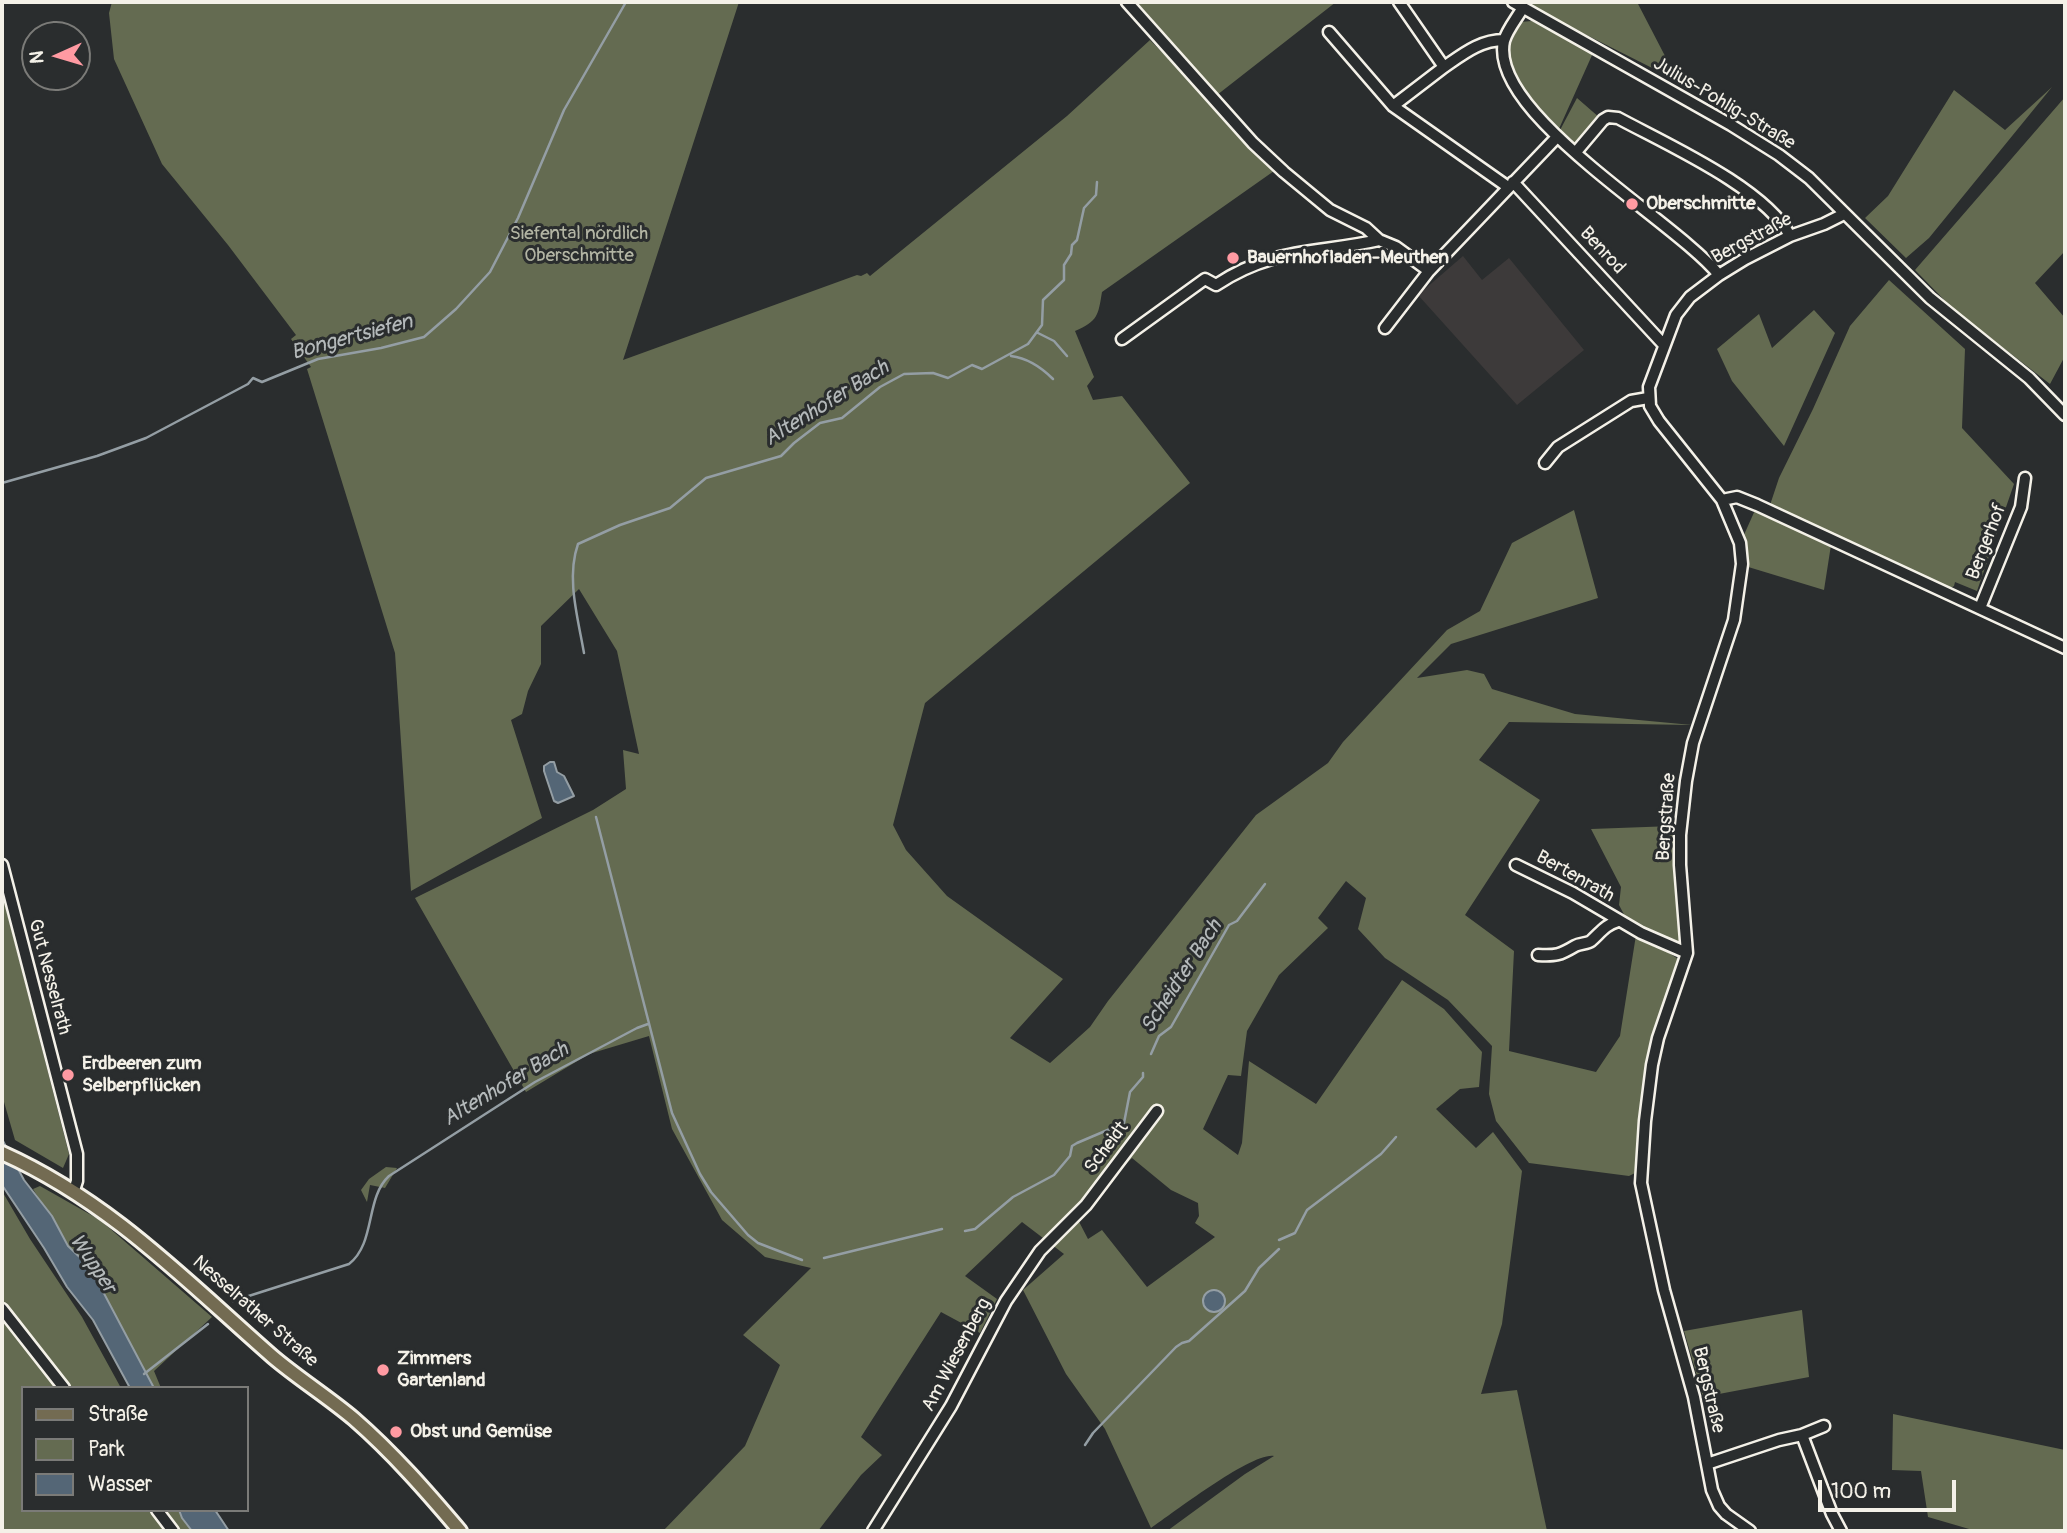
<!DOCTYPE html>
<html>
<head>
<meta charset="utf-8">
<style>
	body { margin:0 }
	#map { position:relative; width:2067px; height:1533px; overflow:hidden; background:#2a2d2e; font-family:Pangolin,sans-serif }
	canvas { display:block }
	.frame { position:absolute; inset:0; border:4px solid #f4f1e8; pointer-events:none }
	.legend { position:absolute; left:21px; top:1386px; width:228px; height:126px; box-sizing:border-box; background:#2a2d2e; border:2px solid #7b7b78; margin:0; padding:9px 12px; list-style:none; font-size:21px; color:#f4f1e8 }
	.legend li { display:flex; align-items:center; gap:14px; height:35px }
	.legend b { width:35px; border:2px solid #7b7b78 }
	.north { position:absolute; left:21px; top:21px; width:70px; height:70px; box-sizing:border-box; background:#2a2d2e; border:2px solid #7b7b78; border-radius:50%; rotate:266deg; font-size:19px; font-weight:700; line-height:28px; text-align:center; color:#f4f1e8 }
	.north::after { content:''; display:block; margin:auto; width:24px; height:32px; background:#ff9aa2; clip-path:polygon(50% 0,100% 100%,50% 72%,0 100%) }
	.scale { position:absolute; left:1818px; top:1480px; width:138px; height:32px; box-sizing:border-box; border:4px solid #f4f1e8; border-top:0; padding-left:9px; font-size:21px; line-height:24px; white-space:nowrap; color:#f4f1e8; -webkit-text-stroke:5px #2a2d2e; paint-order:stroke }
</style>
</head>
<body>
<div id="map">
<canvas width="2067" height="1533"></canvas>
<div class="frame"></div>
<ul class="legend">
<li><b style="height:9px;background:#736b52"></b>Straße</li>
<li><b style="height:19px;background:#646b51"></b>Park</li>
<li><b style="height:19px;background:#546676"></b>Wasser</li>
</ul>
<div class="north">N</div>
<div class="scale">100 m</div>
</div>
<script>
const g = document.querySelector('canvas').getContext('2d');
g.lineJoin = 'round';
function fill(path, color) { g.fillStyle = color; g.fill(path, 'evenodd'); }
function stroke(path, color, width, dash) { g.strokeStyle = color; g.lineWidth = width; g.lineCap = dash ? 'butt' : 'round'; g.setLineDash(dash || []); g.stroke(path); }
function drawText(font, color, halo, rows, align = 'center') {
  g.font = font + ' Pangolin,sans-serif'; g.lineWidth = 6; g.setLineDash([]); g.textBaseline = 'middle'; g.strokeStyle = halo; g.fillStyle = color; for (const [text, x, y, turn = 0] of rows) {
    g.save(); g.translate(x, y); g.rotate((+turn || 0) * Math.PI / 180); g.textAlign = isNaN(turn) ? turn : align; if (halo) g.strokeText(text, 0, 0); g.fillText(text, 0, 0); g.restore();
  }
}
fill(new Path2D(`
	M1463,256L1482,280L1509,258L1584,350L1517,405L1418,295Z`), '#3d3a3a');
fill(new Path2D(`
	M112,2H739L623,360L857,275L861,276L867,273L870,276L1067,116L1150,40L1210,101L1274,171L1102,292C1098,316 1098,321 1075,331L1094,377L1087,386L1093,400L1122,396L1190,483L925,703L893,825L906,850L947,896L1063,979L1010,1038L1050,1063L1090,1027L1108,1001L1256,815L1328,763L1343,742L1447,630L1480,611L1512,543L1574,510L1598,598L1451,644L1417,678L1467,670L1484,674L1492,689L1575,714L1692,725L1509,722L1479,760L1540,800L1465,915L1514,951L1509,1051L1596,1072L1620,1036L1636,935L1659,946L1678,959L1653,1036L1644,1081L1635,1173L1629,1176L1529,1163L1496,1121L1489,1094L1492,1046L1448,1000L1385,958L1358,929L1366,898L1346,881L1318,918L1328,928L1279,975L1247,1031L1241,1076L1228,1075L1203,1129L1238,1155L1242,1143L1249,1061L1316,1104L1402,980L1444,1009L1482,1052L1479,1087L1460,1089L1436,1109L1476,1148L1493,1132L1522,1171L1502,1324L1481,1394L1517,1390L1547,1531H1167L1245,1474L1274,1456C1252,1452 1173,1513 1151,1528L1105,1429L1066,1374L1023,1290L1064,1254L1022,1222L965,1276L997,1299L980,1333L941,1312L861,1437L882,1455L861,1475L818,1531H663L745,1446L780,1365L743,1335L811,1268L765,1257L722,1220L672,1129L649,1036L589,1054L526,1092L415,898L593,810L626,789L623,750L639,754L617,651L579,589L541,626V664L528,691L522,714L511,720L542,818L411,891L395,653L307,369L311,367L291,339L296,335L228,245L162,164L114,59L109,13ZM1132,1158L1171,1190L1198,1203L1199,1216L1195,1223L1215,1237L1147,1287L1102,1230L1088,1239L1075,1214Z
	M1135,2H1336L1217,95Z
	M1523,2H1637L1678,81L1527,5Z
	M1532,21L1593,53L1558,131L1522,89L1507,52L1520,22Z
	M2052,87L1929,238L1906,258L1865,218L1888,196L1954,90L2005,130Z
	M2065,97V251L2035,283L2065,318V356L2050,384L1953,309L1915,270Z
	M1577,98L1600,118L1579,143H1572L1559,132Z
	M1889,280L1965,349L1962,428L2014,484L1977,591L1955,582L1954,586L1949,589L1770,505L1779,478L1813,409L1850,326Z
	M1814,310L1835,333L1784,446L1732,381L1717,349L1759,314L1772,348Z
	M1756,508L1831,545L1824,590L1745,566L1743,537Z
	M1673,826L1681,941L1674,944L1628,922L1619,905L1621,887L1591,829Z
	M2,893L69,1154L63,1168L15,1140L2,1095Z
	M386,1167L397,1168L385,1188L370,1185L367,1202L361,1190L369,1179Z
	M40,1186L100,1220L212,1317L154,1371L161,1388H154L90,1267L68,1246L33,1189Z
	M2,1191L30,1239L82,1317L121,1388H70L2,1300Z
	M1802,1310L1809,1377L1703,1397L1684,1331Z
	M2,1317L57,1388H23V1510H181L198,1531H2Z
	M1893,1414L2065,1450V1531H1976L1928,1517L1921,1471L1892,1470Z`), '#646b51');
const water = new Path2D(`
	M550,762H554L557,772L564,776L574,796L558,803L554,801L544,771V766Z
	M2,1139L24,1180L52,1216L68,1246L90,1267L154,1388H130L93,1320L67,1287L44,1248L2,1185Z
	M1203 1301a11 11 0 1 1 22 0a11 11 0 1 1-22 0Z
	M179,1510H215L229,1531H192L182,1518Z`);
fill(water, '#546676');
stroke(water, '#949ea4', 2);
stroke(new Path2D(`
	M1038,333L1054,341L1067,356
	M1011,356C1027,358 1041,367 1053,379
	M2,483L97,456L146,438L248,384L253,378L262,382L318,359L381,348L424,337L456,309L490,272L518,218L564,110L626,2
	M584,653C578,618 566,578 578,544L620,525L670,508L706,478L781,456L794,443L820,423L842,418L880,387L904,374L933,373L948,378L972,365L982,369L1028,344L1042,325L1043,300L1064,280V265L1071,254L1072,245L1077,240L1084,208L1096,195L1097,182
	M596,817L672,1113L700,1174L711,1192L748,1235L758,1243L802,1260
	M1151,1054L1159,1036L1171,1027L1229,925L1237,921L1265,884
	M965,1231L975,1229L1013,1197L1054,1175L1070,1156L1072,1146L1077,1143L1124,1123L1130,1092L1143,1077V1073
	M1279,1240L1295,1233L1307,1210L1381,1154L1396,1137
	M824,1258L942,1229
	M233,1301L349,1264C376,1243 365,1198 389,1176L535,1082L637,1028L648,1024
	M144,1374L208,1324
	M1085,1445L1093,1433L1176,1347L1182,1343L1189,1341L1245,1291L1259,1268L1279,1249`), '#949ea4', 2.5);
const minor = new Path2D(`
	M1127,2L1253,143L1284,172L1330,210L1366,228L1379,240L1396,247L1429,271
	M1513,2L1731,125L1779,155L1809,178L1930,298L2029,378L2065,415
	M1522,9C1517,18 1507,30 1504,41C1488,114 1677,222 1719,275
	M1329,32L1393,106L1508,187
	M1444,67C1463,54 1480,40 1504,40
	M1393,106L1444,67L1399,2
	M1576,152L1603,120L1608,117L1618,118C1666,144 1765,188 1790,236
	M1513,182L1664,345
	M1385,328L1429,271L1557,137
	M1122,339L1205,279L1216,285C1273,247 1317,254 1379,240
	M1545,463L1558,447L1631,401L1648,398
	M1722,500L1737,497L1757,505L2065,648
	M1980,608L2021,507L2025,478
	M2,865L77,1154V1181L74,1190
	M1516,865L1573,893L1641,933L1687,953
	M1538,955C1556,956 1560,955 1575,946C1580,943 1587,944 1591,941C1601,932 1605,925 1618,921
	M2,1309L64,1388
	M1802,1435L1832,1514L1841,1531
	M1707,1464L1779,1440L1802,1435L1824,1426
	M157,1510L173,1531
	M873,1531L951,1406L1006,1301L1040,1251L1086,1205L1157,1111
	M1750,1531L1726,1514L1719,1506L1712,1490L1694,1397L1664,1290L1641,1183L1645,1121L1652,1065L1658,1038L1687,953L1680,865V835L1686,781L1693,743L1734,620L1742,564L1740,543L1722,500L1659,421L1650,406L1649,387L1676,315L1690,297L1719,275L1745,259L1790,236L1824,224L1844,214`);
const major = new Path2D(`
	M2,1153C111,1202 185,1280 273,1357C299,1379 328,1397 354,1419C393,1453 427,1492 460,1531`);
stroke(minor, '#f4f1e8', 15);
stroke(major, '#f4f1e8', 18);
stroke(minor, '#2a2d2e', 10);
stroke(major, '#736b52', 12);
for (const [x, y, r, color] of [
	[1632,204,7,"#ff9aa2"],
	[1233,258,7,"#ff9aa2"],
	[68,1075,7,"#ff9aa2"],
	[383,1370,7,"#ff9aa2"],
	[396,1432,7,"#ff9aa2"]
]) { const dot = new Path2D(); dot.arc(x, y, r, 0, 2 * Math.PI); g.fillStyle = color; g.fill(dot); stroke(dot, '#2a2d2e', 2.5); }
drawText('19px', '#f4f1e8', '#2a2d2e', [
	["Julius-Pohlig-Straße",1724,104,31],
	["Bergstraße",1752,239,-28],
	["Benrod",1602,251,47],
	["Bergerhof",1987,542,-69],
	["Bergstraße",1667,817,-86],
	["Bertenrath",1575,877,29],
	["Gut Nesselrath",49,977,75],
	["Scheidt",1107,1148,-53],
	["Nesselrather Straße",255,1312,41],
	["Am Wiesenberg",957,1355,-62],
	["Bergstraße",1708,1390,77]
]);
drawText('bold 19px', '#f4f1e8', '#2a2d2e', [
	["Oberschmitte",1646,204],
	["Bauernhofladen-Meuthen",1247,258],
	["Erdbeeren zum",82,1064],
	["Selberpflücken",82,1086],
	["Zimmers",397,1359],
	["Gartenland",397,1381],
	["Obst und Gemüse",410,1432]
], 'left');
drawText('19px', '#b3b5a4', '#2a2d2e', [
	["Siefental nördlich",579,234],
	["Oberschmitte",579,256]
]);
drawText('italic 21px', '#b4b9ba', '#2a2d2e', [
	["Bongertsiefen",352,338,-15],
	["Altenhofer Bach",827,404,-32],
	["Scheidter Bach",1182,977,-57],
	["Altenhofer Bach",506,1085,-31],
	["Wupper",92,1264,56]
]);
</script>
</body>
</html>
